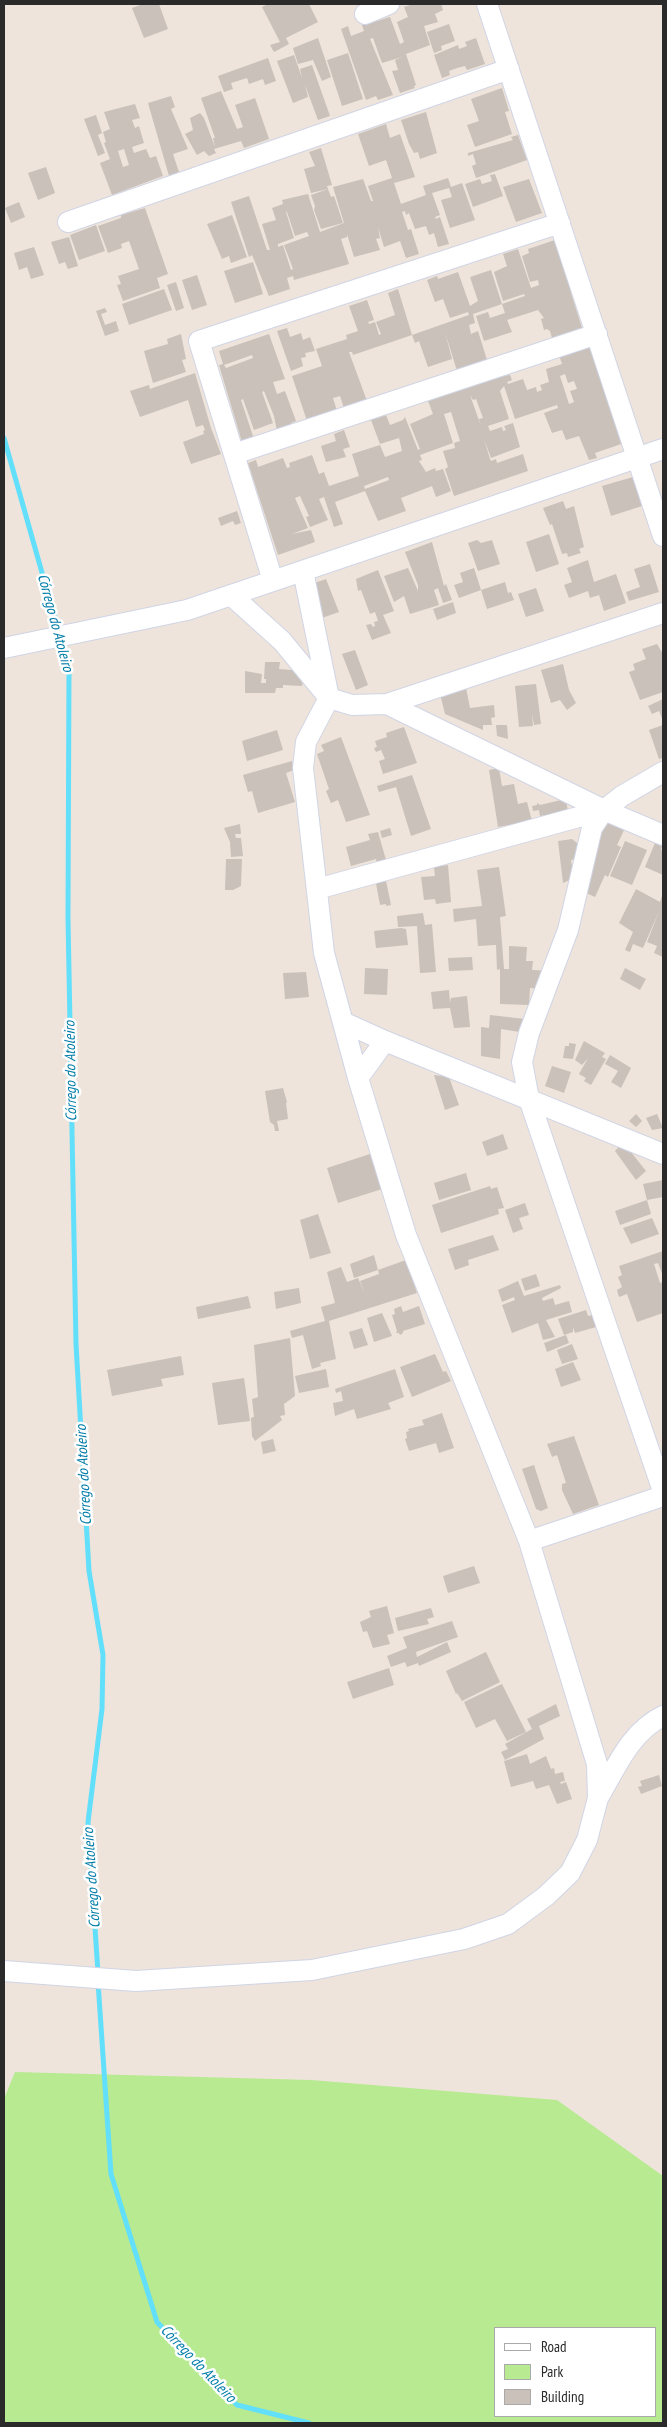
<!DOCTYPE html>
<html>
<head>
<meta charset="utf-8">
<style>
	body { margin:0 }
	#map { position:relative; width:667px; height:2427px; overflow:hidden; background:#eee4db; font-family:"PT Sans Narrow",sans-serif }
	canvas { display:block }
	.frame { position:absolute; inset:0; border:5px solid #2a2a2a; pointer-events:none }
	.legend { position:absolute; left:494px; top:2327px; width:162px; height:90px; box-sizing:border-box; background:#fff; border:1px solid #aaa; margin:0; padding:6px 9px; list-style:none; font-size:15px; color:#2a2a2a }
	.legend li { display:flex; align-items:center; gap:10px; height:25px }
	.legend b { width:25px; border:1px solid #aaa }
</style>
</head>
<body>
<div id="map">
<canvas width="667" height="2427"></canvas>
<div class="frame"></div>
<ul class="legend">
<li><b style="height:6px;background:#fff"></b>Road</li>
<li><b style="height:14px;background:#b7ea91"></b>Park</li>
<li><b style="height:14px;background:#c9c1ba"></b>Building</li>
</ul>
</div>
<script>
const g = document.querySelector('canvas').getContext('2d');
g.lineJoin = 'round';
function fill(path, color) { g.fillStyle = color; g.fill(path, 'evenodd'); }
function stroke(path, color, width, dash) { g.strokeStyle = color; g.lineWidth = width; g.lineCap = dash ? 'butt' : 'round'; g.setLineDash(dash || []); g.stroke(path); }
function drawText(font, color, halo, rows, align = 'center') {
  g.font = font + ' "PT Sans Narrow",sans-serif'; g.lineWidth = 5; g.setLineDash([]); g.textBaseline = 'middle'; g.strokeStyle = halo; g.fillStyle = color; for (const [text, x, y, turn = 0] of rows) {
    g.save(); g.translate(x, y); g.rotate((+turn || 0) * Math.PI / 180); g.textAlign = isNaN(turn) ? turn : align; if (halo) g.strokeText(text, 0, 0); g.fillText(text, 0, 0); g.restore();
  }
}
fill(new Path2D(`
	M15,2072L311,2080L557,2100L663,2176V2423H4V2099ZM496,2328H656V2416H496Z`), '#b7ea91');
stroke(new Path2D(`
	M4,438L59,633
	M61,641L69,669L68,918L76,1344L89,1571L103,1655L102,1709L88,1822L98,1973
	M98,1982L111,2174L157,2322L237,2405L309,2423`), '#62dffb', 5);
fill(new Path2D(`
	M143,4H159L168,29L144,38L132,8Z
	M268,4H309L318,22L286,38L289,44L274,52L270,45L280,42L262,7Z
	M413,4H441L443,10L435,14L438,22L424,26L430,45L406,54L416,85L414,86L415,88L400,93L392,71L398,70L395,60L402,57L382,63L373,38L370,39L393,95L378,100L376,96L366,100L341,29L348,26L351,36L364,31L361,22L373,18L374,22L390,17L400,44L404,42L397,22L408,17L404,7Z
	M449,24L455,41L441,46L442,50L434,53L427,32Z
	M318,38L331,77L322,81L313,60L298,64L293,48Z
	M476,38L485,64L467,70L465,66L457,68L449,71L450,75L442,78L434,55L458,45L459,49L467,46L465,42Z
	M348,53L363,99L342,106L327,60Z
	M294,55L302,78L300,69L312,65L330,116L318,120L305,85L308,97L293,103L277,61Z
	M268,58L276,81L265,85L263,79L249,84L247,78L231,83L233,89L224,92L218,76Z
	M502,88L509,111L505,112L512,134L475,147L467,125L479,121L471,99Z
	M221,91L237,129L243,127L235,105L255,98L269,139L244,148L241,141L214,149L216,153L209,156L204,151L197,155L185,134L193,130L190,118L200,113L204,118L215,147L213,138H215L201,98Z
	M171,96L175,107L171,109L188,149L173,154L179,172L169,176L148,103Z
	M135,104L140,118L132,120L135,128L139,126L144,143L132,147L134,153L146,149L150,158L156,156L163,176L112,195L100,163L110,159L104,143L106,142L103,132L110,129L104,112ZM124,149L129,165L123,167L118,151Z
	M426,112L437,153L420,159L418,152L414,153L409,144L401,120Z
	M96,115L102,133L98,135L105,153L98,156L84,119Z
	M386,124L390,138L400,134L415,177L394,183L401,204L426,195L423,186L448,178L451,187L462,183L475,220L450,228L441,200L452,197L449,188L432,193L440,215L435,217L436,219L440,217L449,244L438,247L434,233L429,235L426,226L415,229L409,213L406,215L405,211L402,212L408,230L411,229L419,254L406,258L400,241L384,247L378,227L380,238L376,239L380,250L354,257L347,234V237L341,239L349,264L294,280L293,276L287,278L290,289L269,296L252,255L249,257L231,202L249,196L267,250H270L262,224L276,220L272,208L283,204L282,200L308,194L320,232L344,223L333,187L363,179L371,201H373L368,186L392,178L386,160L369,166L358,134ZM286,212H287L295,236L307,232L309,236L284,245L293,269L291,270L283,245L278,247V244L294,238Z
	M518,135L527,160L476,178L472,166L476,164L473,154L468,156V153L513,140L511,137Z
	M321,148L332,185L327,186L328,189L311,193L304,169L315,166L309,152Z
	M46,167L55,193L38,200L28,173Z
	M495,174L503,196L473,207L465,184L480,179L482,184L492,181L490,175Z
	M529,179L542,213L516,222L503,187Z
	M328,189L331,197L334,196L343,223L321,229L314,210L315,206L311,195Z
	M19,202L25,217L11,223L5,208Z
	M145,208L168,274L157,278L160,288L123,301L117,285L121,284L118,276L139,269L129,241L121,244L122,248L108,253L98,226L121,218V215Z
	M232,215L247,257L231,263L229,256L222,259L207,224Z
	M96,225L105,251L79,260L70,235Z
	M69,237L78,266L68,269L65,262L59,264L51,242Z
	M555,240L573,293H571L582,328L552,338L550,331L547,329L544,330L541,319L544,318L538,310L507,320L512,332L484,341L476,316L488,312L490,318L505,313L502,304L525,296L524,294L503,301L494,272L507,266L503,254L518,249L531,288L539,285L538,280L530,282L522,256L529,253L528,249Z
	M34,247L44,275L31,279L27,267L19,270L14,253Z
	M253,262L263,294L235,303L224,271Z
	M491,270L502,304L473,314L475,323L469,325L471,334L478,331L487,360L457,371L445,332L452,359L428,367L419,341L415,343L412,335L469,315L468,312L450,318L443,299L435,302L427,280L437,276L438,279L458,272L470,306L478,301L470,277Z
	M197,275L207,305L192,310L182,280Z
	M176,282L184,308L176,311L167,285Z
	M164,289L172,310L129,325L122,304Z
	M398,289L412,335L353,355L352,352H349L367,401L344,408L340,396L333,398L337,411L307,421L292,376L322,366L316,349L347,339L346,335L358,331L349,306L367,300L374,320L368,322L369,324L375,322L379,335L381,334L376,322L395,315L388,293Z
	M105,308L107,312L101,314L105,325L116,321L119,331L105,336L96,311Z
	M287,328L290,337L301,333L303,340L310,337L315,351L305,353L306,357L301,358L303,366L291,371L277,331Z
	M181,334L186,359L182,360L186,372L153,383L144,351L168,344L167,339Z
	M269,334L285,379L273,382L277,394L285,391L296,421L291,423V426L277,431L274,416L264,391L262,392L273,423L254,430L243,399L241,400L254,439L242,442L219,365L223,364L219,351ZM252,355L253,358L226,368L224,365Z
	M592,346L627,442L595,453L597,458L589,460L579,436L566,440L562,430L552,433L544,413L558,408L557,405L515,419L504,386L500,391L509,419L488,426L490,431L502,427L503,431L506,430L504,426L513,423L520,447L491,458L484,439L490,459L491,461L496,459L497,463L523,454L528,471L454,496L445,469L448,467L443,451L455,448L454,443L460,441L451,412L444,414L453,443L420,455L422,460L419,461L426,472L435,468L436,471L443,469L451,491L436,497L432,486L401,498L406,511L378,521L365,491L335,502L343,524L334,527L324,497L319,499L328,520L310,527L306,517L309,516L300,496L295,498L308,528L292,534L311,530L315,542L278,555L248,463L256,460L258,467L283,458L287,468L290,467L294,481L289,463L312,455L319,474L324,472L329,486L359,476L352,454L380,445L385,457L402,451L399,438L380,444L371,420L386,415L390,425L403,420L405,417L418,450L420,449L410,424L433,414L428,401L498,376L510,375L512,380L507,382L508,384L523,379L527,390L536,387L537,392L542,390L540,385L549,382L546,369L562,364L559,355ZM565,374L568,383L574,381L577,389L570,391L574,402L569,404L560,376ZM470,395L473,400L476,399L483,418L479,419L481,426ZM388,477L389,480L365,489L364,486Z
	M195,373L211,428L221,454L191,464L183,442L204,434L203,431L205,430L203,425L196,427L188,400L140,417L130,391L149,385L150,389Z
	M344,430L350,447L343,449L346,457L326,462L321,446L336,441L334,434Z
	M633,477L642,506L611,516L602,486Z
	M563,501L566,509L574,506L584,547L579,549L581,553L568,557L567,553L562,554L552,524L550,525L543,508Z
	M237,511L241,523L235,525L233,521L221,526L218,518Z
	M549,534L559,564L536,572L526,542Z
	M477,540L481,543L492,540L500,564L478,571L468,543Z
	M432,542L444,586L446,584L452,600L443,603L438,588L434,590L439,605L410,614L404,596L394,602L384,576L408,568L418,591V585L405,552Z
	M588,560L594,582L616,574L626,603L604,611L599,595L590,598L588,591L569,598L564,585L572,582L567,568Z
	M650,564L659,592L629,601L626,592L640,587L634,569Z
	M474,568L481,590L505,582L508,593L511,592L514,600L487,609L481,590L459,598L454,585L463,582L460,573Z
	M378,570L394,611L383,615L391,633L372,640L366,625L371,624L373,627L375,626L374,622L378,621L375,612L370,614L361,590L358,591L356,579Z
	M326,579L339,612L319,619L306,586Z
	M536,588L544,611L526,617L518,594Z
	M453,602L456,613L437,620L433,609Z
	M657,644L663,654V692L640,700L629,672L635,670L633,664L646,659L642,649Z
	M355,650L368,685L356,690L342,654Z
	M265,662H280L279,669L305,671L302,686L283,685V688H276L275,693H245V671L262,674L261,683H266V679H264Z
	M563,664L569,690L576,703L567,710L560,700L551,703L541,670Z
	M536,684L541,724L534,725L532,714L533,726L519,727L515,686Z
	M466,688L470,708L494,705L495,717L491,718L492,725H483V730L445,714L440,694Z
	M663,699V721L659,711L652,714L648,706Z
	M496,725H507L508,739L497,736Z
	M663,725V758L659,759L649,730Z
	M404,727L417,763L383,774L379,761L385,759L381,750L376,752L374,748L377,747L375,741L387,737L386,733Z
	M277,730L283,750L247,761L242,741Z
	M341,737L370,815L346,822L338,800L331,803L326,791L329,789L317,754L324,751L321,745Z
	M292,761L294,770L286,773L295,802L258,813L252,791L248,792L243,775Z
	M499,768L502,786L514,784L518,804L527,802L532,821L498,827L489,770Z
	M412,775L431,829L411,836L396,787L379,792L377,786Z
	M561,800H566L568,812L540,816L539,810L533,811L532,806L537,805V803L540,805Z
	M607,818L625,828L617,845L621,847L608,877L605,875L595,897L584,892L591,851Z
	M240,824L241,834H235L236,838H241L243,856L231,857L230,842L224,828Z
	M390,828L392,835L382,838L380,831Z
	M378,832L386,860L377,863L376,859L351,866L346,847L370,840L368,834Z
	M572,839L577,843L579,854L577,859L571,860L574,878L563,883L558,841Z
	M625,841L647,850L632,885L610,876Z
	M655,843L662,846L661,850L663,851V875L645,867Z
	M226,859H242L241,886L233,890H225Z
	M448,865L451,902L436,904L435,899L424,900L421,877L435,876L434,867Z
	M499,867L506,916L500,917L504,969H509V946L527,947L526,961H533L532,970L555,971L542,989L530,988L529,1005L500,1004V969L497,970L496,945L478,946L476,919L454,922L453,909L482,906L477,870Z
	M385,876L391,905L386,906V904L380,905L375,878Z
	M636,889L660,902L663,893V957L654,953L657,946L647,942L660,909L643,948L633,944L630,952L625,950L633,932L619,923Z
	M423,913L425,925L432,924L436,972L420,973L417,926L398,927L397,916Z
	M401,928L406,929L408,945L376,948L374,931Z
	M472,957L473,970L449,971L448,958Z
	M365,968L388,969L387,995L364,994Z
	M625,968L646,979L640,990L620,979Z
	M306,972L309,997L285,999L283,973Z
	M449,990L450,1003L451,998L467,996L470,1027L454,1028L450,1008L433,1009L431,992Z
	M490,1015L534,1020L532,1034L501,1029L500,1059L481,1056V1027L489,1028Z
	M584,1041L605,1053L602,1057L606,1059L591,1085L584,1081L586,1078L579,1074L588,1058L582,1065L575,1060Z
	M569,1043L576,1044L573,1059L563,1058L565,1046H569Z
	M610,1055L631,1068L621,1088L611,1082L618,1071L605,1064Z
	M552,1066L571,1072L564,1093L545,1086Z
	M434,1075L449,1077L459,1105L445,1110Z
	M283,1088L287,1102L286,1103L288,1119L277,1121L279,1131H275L274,1125L270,1122L265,1091Z
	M636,1114L642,1121L636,1127L629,1121Z
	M657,1114L663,1128L652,1130L646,1118Z
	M503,1134L508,1149L487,1156L482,1142Z
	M623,1142L646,1171L636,1180L615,1151Z
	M370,1154L382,1189L338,1203L327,1168Z
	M466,1173L471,1190L439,1200L434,1183Z
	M663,1180V1197L647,1200L643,1184Z
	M490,1186L491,1189L497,1187L504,1208L498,1209L499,1214L441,1233L432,1205Z
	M647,1200L651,1214L620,1225L615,1211Z
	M525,1203L529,1215L519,1218L523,1229L513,1233L505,1210Z
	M318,1214L331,1253L310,1259L300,1220Z
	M652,1218L659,1234L631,1244L623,1228Z
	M493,1235L499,1250L468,1260L469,1265L455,1270L448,1249Z
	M663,1251V1276L658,1263L654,1264L660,1283L663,1282V1313L637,1322L627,1294L619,1297L617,1290L622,1287L618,1277L622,1275L619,1266Z
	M374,1255L378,1270L406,1260L417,1293L329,1321L336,1359L320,1363L321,1366L312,1369L303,1335L292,1338L290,1331L325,1321L321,1307L335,1303L327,1272L341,1267L347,1282L358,1278L365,1294L360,1281L379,1274L378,1270L354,1278L350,1264Z
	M536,1274L540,1286L525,1291L521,1279Z
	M518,1281L524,1296L560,1285L561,1288L542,1298L543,1301L553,1298L555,1305L569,1301L572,1312L546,1320L555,1337L543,1340L538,1323L512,1333L502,1305L515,1300L514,1297L502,1302L498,1290Z
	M299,1288L301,1303L276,1309L274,1292Z
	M248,1296L251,1308L198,1319L196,1307Z
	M401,1306L403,1312L419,1306L425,1324L403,1331V1333L400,1335L399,1333H396L397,1331L392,1315L395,1314L394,1309Z
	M586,1310L588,1316L592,1315L596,1327L575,1333L573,1327V1332L564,1335L558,1319Z
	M382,1313L392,1336L374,1342L367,1318Z
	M362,1328L368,1345L354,1349L349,1332Z
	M566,1335L569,1343L547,1352L544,1343Z
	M290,1338L295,1396L284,1404L285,1415L280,1416L282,1420L255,1441L252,1436L251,1418L254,1417L252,1399L258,1397L254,1345Z
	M572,1344L578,1359L562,1364L557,1350Z
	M435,1354L443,1372L446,1371L451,1381L412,1397L400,1367Z
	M181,1356L184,1375L161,1379L163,1386L112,1396L107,1370Z
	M573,1362L581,1380L561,1387L555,1369Z
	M326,1369L329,1387L299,1393L295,1376Z
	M395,1369L404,1397L388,1403L391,1409L357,1419L354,1409L335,1416L333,1403L343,1401L341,1391L336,1393L335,1389Z
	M244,1378L250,1421L218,1425L212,1383Z
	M442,1413L454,1448L439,1453L436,1443L409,1451L405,1439L407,1438L406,1432L409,1431L408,1429L424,1425L422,1420Z
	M574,1436L599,1505L573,1514L562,1490V1484L566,1483L557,1455L552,1457L547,1444Z
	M273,1439L276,1451L263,1454L261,1442Z
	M534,1465L548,1508L541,1511L536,1509L522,1469Z
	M474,1566L480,1583L448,1593L443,1576Z
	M387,1606L394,1633L387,1635L390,1644L373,1648L367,1631L363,1632L360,1622L371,1617L369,1611Z
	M431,1608L434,1617L427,1619L429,1624L398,1631L395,1618Z
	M452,1621L458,1637L416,1652L417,1657L447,1642L451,1652L419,1666L418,1663L407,1667L405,1662L391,1667L387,1656L407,1648L403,1637Z
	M486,1652L500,1682L462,1701L457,1693L456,1694L446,1671Z
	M389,1668L394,1685L353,1699L347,1682Z
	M502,1684L526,1732L507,1741L495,1719L476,1728L464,1702Z
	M556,1704L560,1716L539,1726L544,1739L505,1760L501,1752L508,1749L505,1744L532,1729L527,1719Z
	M527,1754L530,1764L546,1756L551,1769L554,1768L555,1774L563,1772L565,1781L560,1782L561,1784L566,1782L572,1799L557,1804L549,1785L536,1789L533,1781L511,1787L504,1761Z
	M659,1775L662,1786L641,1794L638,1787L642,1786L640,1781Z`), '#c9c1ba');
const minor = new Path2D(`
	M487,4L663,536
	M365,14L389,4
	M68,222L509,69
	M234,454L597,334
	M303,571L329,698L306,742L303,768L324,953L358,1078L406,1235L529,1541
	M273,581L199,341L560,223
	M231,595L282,641L329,698L352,705L387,704L604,810L663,835
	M4,648L187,610L663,449
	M387,704L663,613
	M663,772L622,796L604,810L592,828L568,930L529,1033L522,1062L529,1099L663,1491
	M317,889L604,810
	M343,1022L385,1041L663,1154
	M358,1078L385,1041
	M598,1798C616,1768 630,1732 663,1716
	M4,1971L136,1981L312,1970L464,1939L508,1924L546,1896L570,1873L587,1840L598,1798L597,1764L529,1541L663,1496`);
stroke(minor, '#d0d5e5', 22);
stroke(minor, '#fff', 20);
drawText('italic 15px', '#007ca8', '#fff', [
	["Córrego do Atoleiro",55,623,75],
	["Córrego do Atoleiro",71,1071,-91],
	["Córrego do Atoleiro",84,1475,-93],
	["Córrego do Atoleiro",92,1878,-94],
	["Córrego do Atoleiro",198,2364,46]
]);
</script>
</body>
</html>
